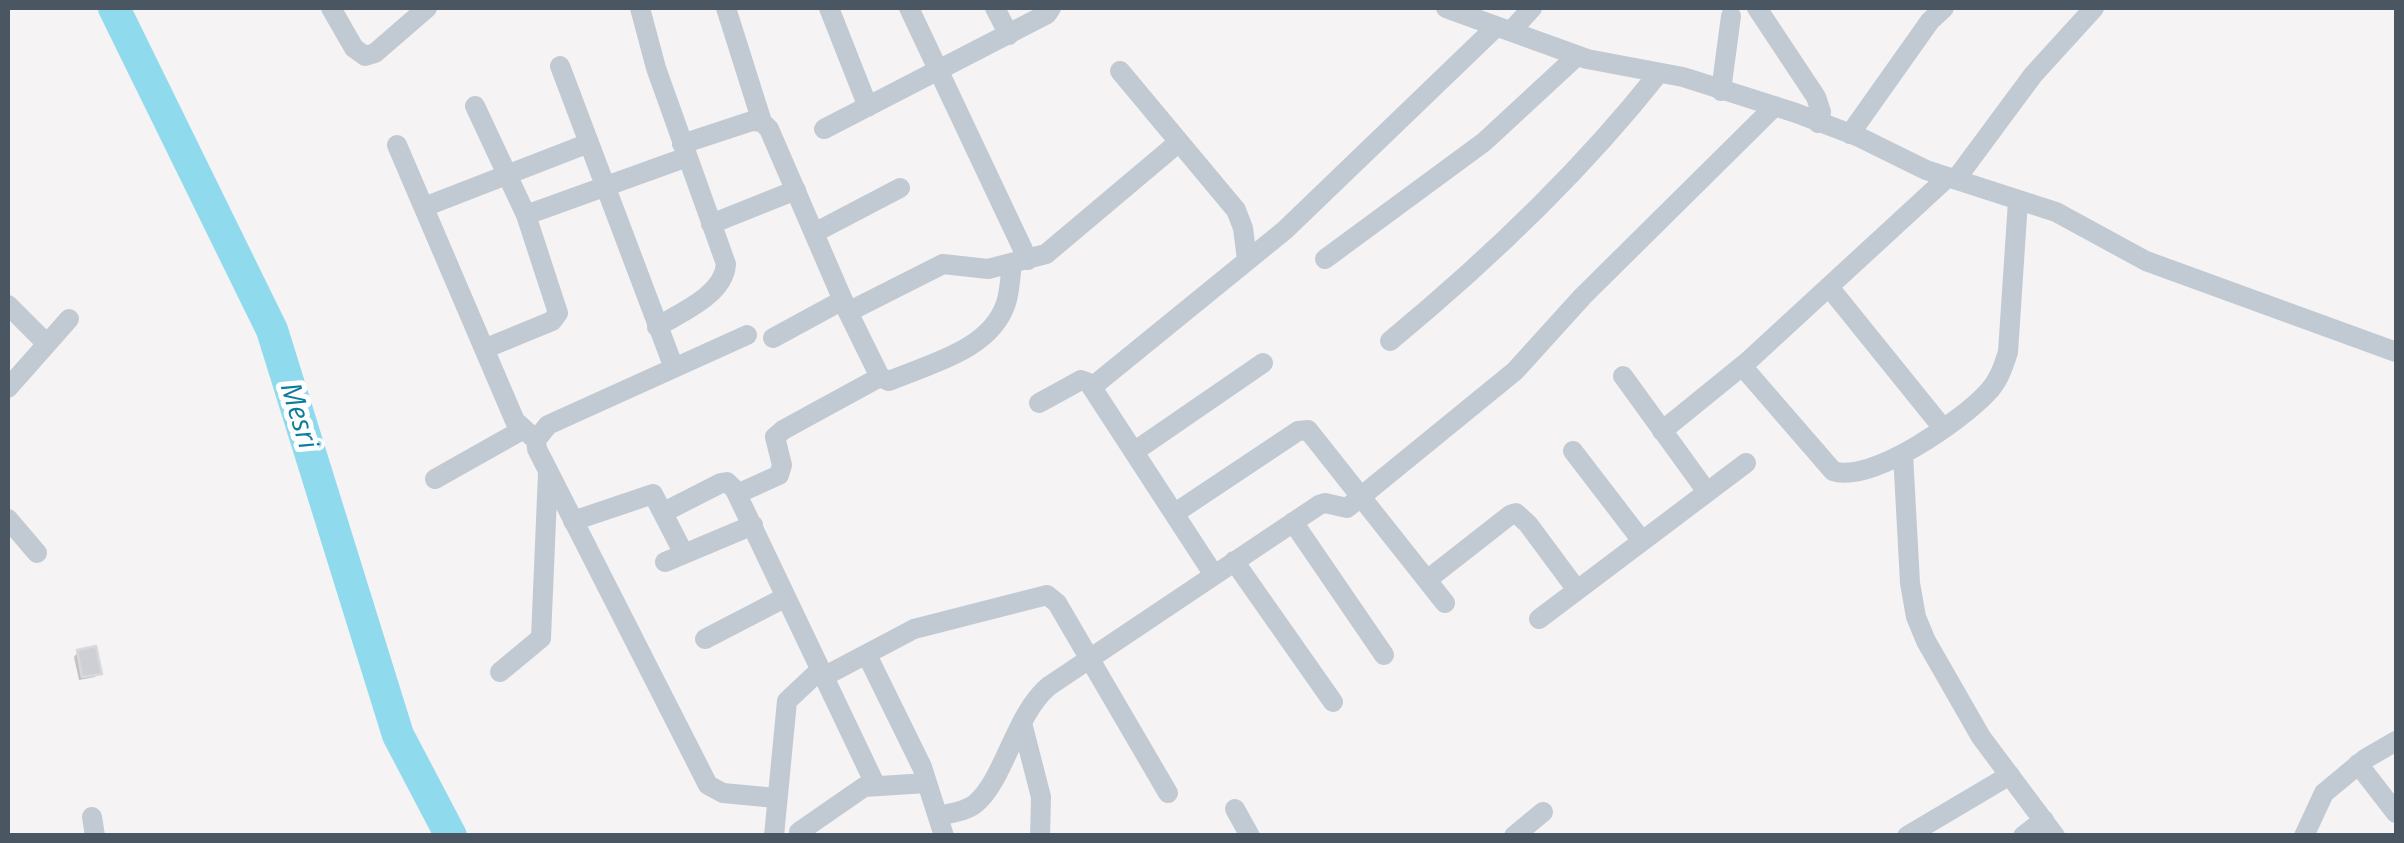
<!DOCTYPE html>
<html>
<head>
<meta charset="utf-8">
<style>
	body { margin:0 }
	#map { position:relative; width:2404px; height:843px; overflow:hidden; background:#f5f3f3; font-family:"Open Sans",sans-serif }
	canvas { display:block }
	.frame { position:absolute; inset:0; border:10px solid #4a5661; pointer-events:none }
</style>
</head>
<body>
<div id="map">
<canvas width="2404" height="843"></canvas>
<div class="frame"></div>
</div>
<script>
const g = document.querySelector('canvas').getContext('2d');
g.lineJoin = 'round';
function fill(path, color) { g.fillStyle = color; g.fill(path, 'evenodd'); }
function stroke(path, color, width, dash) { g.strokeStyle = color; g.lineWidth = width; g.lineCap = dash ? 'butt' : 'round'; g.setLineDash(dash || []); g.stroke(path); }
function drawText(font, color, halo, rows, align = 'center') {
  g.font = font + ' "Open Sans",sans-serif'; g.lineWidth = 10; g.setLineDash([]); g.textBaseline = 'middle'; g.strokeStyle = halo; g.fillStyle = color; for (const [text, x, y, turn = 0] of rows) {
    g.save(); g.translate(x, y); g.rotate((+turn || 0) * Math.PI / 180); g.textAlign = isNaN(turn) ? turn : align; if (halo) g.strokeText(text, 0, 0); g.fillText(text, 0, 0); g.restore();
  }
}
fill(new Path2D(`
	M78,652L99,673L95,677L79,680L74,657Z`), '#0003');
stroke(new Path2D(`
	M114,8L272,330L398,735L451,836`), '#90daee', 32);
const building = new Path2D(`
	M96,646L102,674L82,677L77,650Z`);
fill(building, '#cdcfd5');
stroke(building, '#d7d9de', 2.5);
stroke(new Path2D(`
	M331,8L354,48L365,56L375,53L427,8
	M640,8L656,68L726,264C724,295 681,312 657,327
	M726,8L762,122
	M829,8L868,107
	M909,8L1028,260
	M995,8L1009,35
	M1446,8L1587,59L1683,77L1796,113L1859,137L1926,170L2056,212L2146,261L2396,352
	M1757,8L1816,97L1821,112L1818,123
	M1511,31L1532,8
	M560,66L674,368
	M1120,71L1236,210L1243,228L1247,260
	M1721,91L1731,16
	M475,106L526,215L558,313L552,321L484,349
	M824,129L1047,14L1051,8
	M1850,134L1930,21L1944,8
	M682,144L752,121L762,122L769,129L848,312L880,377
	M397,145L515,421L536,440
	M1956,179L2033,75L2094,8
	M424,207L589,143
	M526,215L687,157
	M711,224L796,190
	M814,233L900,188
	M1325,259L1484,142L1577,56
	M1829,287L1942,427
	M8,305L47,344
	M848,312L943,264L988,269L1046,254L1179,142
	M747,335L548,425L536,440L537,449L708,785L723,793L776,798
	M773,338L843,300
	M1390,341C1488,260 1579,174 1658,74
	M1742,366L1833,471C1871,484 1961,421 1987,393C1998,382 2003,368 2008,352L2018,201
	M1623,376L1707,492
	M1092,387L1285,230L1496,27
	M8,388L69,319
	M1039,403L1081,380L1089,383L1214,575
	M1662,431L1747,362L1948,177
	M1135,451L1263,363
	M1573,451L1642,541
	M1903,454L1910,583L1916,617L1926,641L1981,737L2055,836
	M435,479L522,430
	M737,494L779,475L782,465L775,437L783,430L880,377L889,381C929,364 991,350 1006,303C1010,291 1010,277 1012,264
	M664,512L721,483L727,482L735,490L875,784
	M1175,513L1298,431L1308,430L1445,603
	M8,519L37,553
	M573,521L653,494L684,554
	M1293,522L1384,655
	M1234,561L1333,702
	M665,562L753,525
	M1427,580L1510,515L1516,513L1528,524L1577,590
	M1539,619L1746,463
	M705,639L786,597
	M867,655L922,767L944,836
	M500,672L541,638L548,473
	M823,677L914,629L1047,595L1057,603L1168,793
	M1022,723L1041,797L1040,836
	M2358,764L2396,813
	M1235,809L1250,836
	M938,816C950,813 965,812 975,804C1004,781 1015,714 1049,686L1319,505L1325,503L1347,508L1515,371L1583,296L1775,106
	M92,817L95,836
	M799,832L864,787L927,783
	M774,836L787,701L820,670
	M1514,836L1543,812
	M1907,836L2010,775
	M2023,836L2044,820
	M2304,836L2324,793L2365,759L2396,741`), '#c1cad2', 20);
drawText('italic 28px', '#0c7c9b', '#fff', [
	["Mesri",298,416,73]
]);
</script>
</body>
</html>
